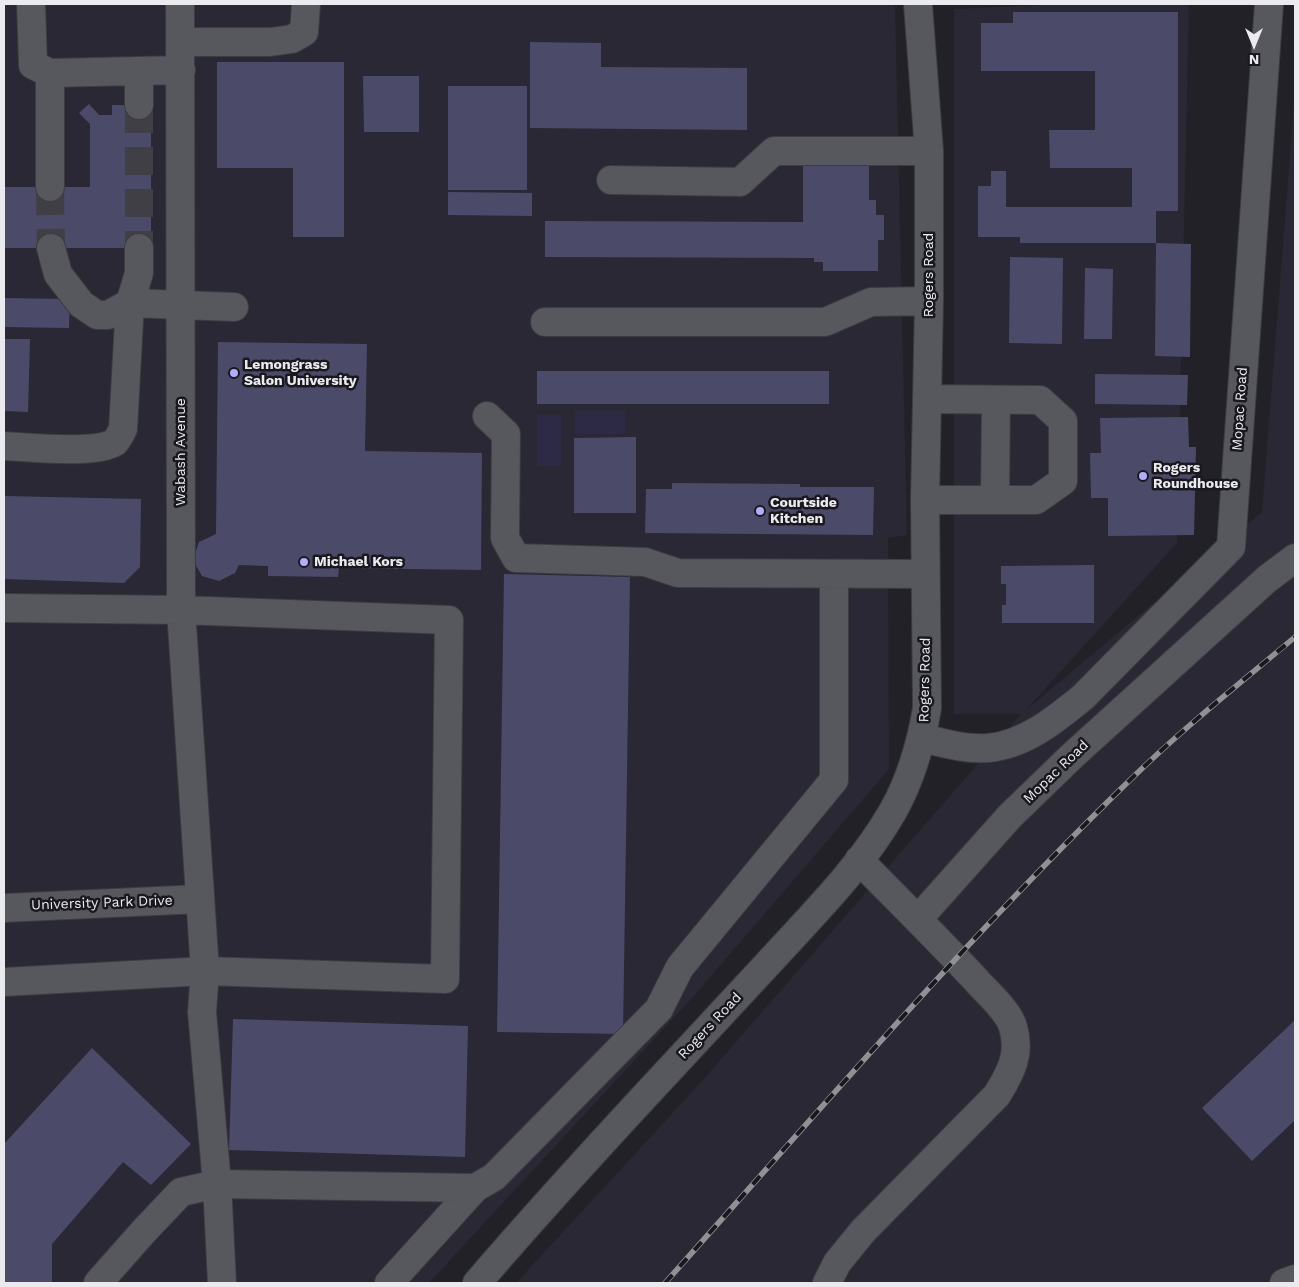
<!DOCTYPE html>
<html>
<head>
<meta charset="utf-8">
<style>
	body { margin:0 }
	#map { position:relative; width:1299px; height:1287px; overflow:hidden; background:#222127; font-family:"Work Sans",sans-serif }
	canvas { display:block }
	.frame { position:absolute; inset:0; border:5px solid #eaeaef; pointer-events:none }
	.north { position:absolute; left:1229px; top:20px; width:50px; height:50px; -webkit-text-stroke:4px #18181e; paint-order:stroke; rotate:180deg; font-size:14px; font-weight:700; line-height:20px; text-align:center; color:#eaeaef }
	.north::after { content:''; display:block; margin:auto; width:18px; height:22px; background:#eaeaef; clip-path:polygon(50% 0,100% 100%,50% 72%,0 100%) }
</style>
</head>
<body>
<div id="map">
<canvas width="1299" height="1287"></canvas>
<div class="frame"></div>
<div class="north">N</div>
</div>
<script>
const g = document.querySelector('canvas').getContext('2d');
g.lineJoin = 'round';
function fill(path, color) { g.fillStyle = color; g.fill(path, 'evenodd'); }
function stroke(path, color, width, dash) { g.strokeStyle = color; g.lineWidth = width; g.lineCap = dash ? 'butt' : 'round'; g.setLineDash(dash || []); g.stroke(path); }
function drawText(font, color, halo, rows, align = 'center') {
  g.font = font + ' "Work Sans",sans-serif'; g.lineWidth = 5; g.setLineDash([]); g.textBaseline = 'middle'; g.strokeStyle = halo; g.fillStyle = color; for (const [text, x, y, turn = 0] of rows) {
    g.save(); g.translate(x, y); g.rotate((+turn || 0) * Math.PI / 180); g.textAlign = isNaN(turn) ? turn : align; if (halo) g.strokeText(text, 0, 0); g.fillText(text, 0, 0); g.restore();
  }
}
fill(new Path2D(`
	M4,4H895L907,535L888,538L889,769L693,997L429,1283H4Z
	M1063,4H1189L1177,543L1026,710L1262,512L1295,91V1283H516L702,1081L1021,714H954V9Z`), '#292834');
fill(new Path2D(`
	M575,411H625V434H575Z
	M537,415H561V466H537Z`), '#2d2a46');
fill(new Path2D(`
	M1013,12H1178V211H1156V243H1020V237H978V186H991V171H1006V207H1132V168H1050L1049,130H1095V71H981V23H1013Z
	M530,42L601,43V67L747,68V130L530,128Z
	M217,62H344V237H293V168H217Z
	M363,76H419V132H364Z
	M448,86H527V190H448Z
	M89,104L99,115H112V105H151V248H4V187H90V124L79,113Z
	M803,162H869V200H876V215H884V240H878V271H823V262H814V258L545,257V221L803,222Z
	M448,192L532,193V216L448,215Z
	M1156,243L1191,244L1190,357L1155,356Z
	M1010,257L1063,258L1062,344L1009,343Z
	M1085,268L1113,269L1112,339H1084Z
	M4,298L70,299L69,328L4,327Z
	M4,339H30L28,412L4,411Z
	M218,342L367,344L365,451L482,453L481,570L339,568L338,577L268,576V566L239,565L235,573L219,581L202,576L193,560L199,542L216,534Z
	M537,371H829V404H537Z
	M1095,374L1188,375L1187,405L1095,404Z
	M1188,417L1189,447H1196L1194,535L1108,536V498H1091L1090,453H1101L1100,418Z
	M636,437V513H574V438Z
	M672,483L800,484V487H874L873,535L645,533L646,489H672Z
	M4,496L141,499L140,567L124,583L4,579Z
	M1094,565V623H1002V605H1006V584H1001V566Z
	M504,574L630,577L623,1034L497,1032Z
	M233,1019L468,1026L465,1157L229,1150Z
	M1295,1020V1120L1252,1161L1202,1108Z
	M92,1048L191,1144L151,1185L123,1162L52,1244V1283H4V1144Z`), '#4c4a69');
stroke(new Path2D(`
	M139,105V248
	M50,187L51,248`), '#403f45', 28, [28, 14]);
const minor = new Path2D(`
	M31,4L33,65L50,73L181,70
	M180,4L181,610L205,971L202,1012L217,1184L222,1283
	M180,42H270L292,39L304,32L306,4
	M50,73V187
	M139,105V71
	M611,180L740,182L774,151H929
	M51,248L58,274L81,304L97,315H108L130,303L234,307
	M545,322H825L871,302L929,301
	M487,416L506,434L505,538L516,558L645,562L678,573L925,574
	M4,446C29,447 95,455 115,442C118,439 121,433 123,429L130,303L139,273V248
	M925,500H1036L1063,481V421L1040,400L927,399
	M995,500L996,400
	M4,608L181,610L449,620L445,979L205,971L4,982
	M922,738C944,743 966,750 988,748C1024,745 1055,720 1083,697L1231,547L1269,4
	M4,908L200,899
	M918,919L1010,816L1072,756L1267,579L1295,558
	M98,1283L144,1231L181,1192L217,1184L475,1188
	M389,1283L475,1188L494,1177L659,1009L680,967L834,780V574
	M477,1283C544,1205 614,1129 684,1054C718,1017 753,980 787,943C825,902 865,860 893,811C911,779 921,744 927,708L925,500L929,301V151L918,4
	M827,1283L837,1263L863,1231L997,1095C1011,1072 1021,1054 1013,1027C1008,1010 987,993 976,980C938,939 898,900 859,860
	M1284,1283L1295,1279`);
stroke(minor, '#3c3c41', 30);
stroke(minor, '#57575e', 28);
const rail = new Path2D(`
	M665,1283C817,1113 966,939 1130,780C1182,729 1239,684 1295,637`);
stroke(rail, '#909095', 5.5);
stroke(rail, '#18181e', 4, [11]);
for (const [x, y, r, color] of [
	[234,373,5,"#b3adf9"],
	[1143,476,5,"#b3adf9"],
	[760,511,5,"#b3adf9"],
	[304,562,5,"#b3adf9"]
]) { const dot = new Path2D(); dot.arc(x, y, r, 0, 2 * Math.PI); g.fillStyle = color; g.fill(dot); stroke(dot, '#18181e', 2); }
drawText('14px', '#eaeaef', '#18181e', [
	["Rogers Road",929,275,-90],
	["Mopac Road",1240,409,-86],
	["Wabash Avenue",181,452,-90],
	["Rogers Road",925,680,-89],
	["Mopac Road",1056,772,-44],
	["University Park Drive",102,903,-2],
	["Rogers Road",710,1026,-47]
]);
drawText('bold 14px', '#eaeaef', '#18181e', [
	["Lemongrass",244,365],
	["Salon University",244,381],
	["Rogers",1153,468],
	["Roundhouse",1153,484],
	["Courtside",770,503],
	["Kitchen",770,519],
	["Michael Kors",314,562]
], 'left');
</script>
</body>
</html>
